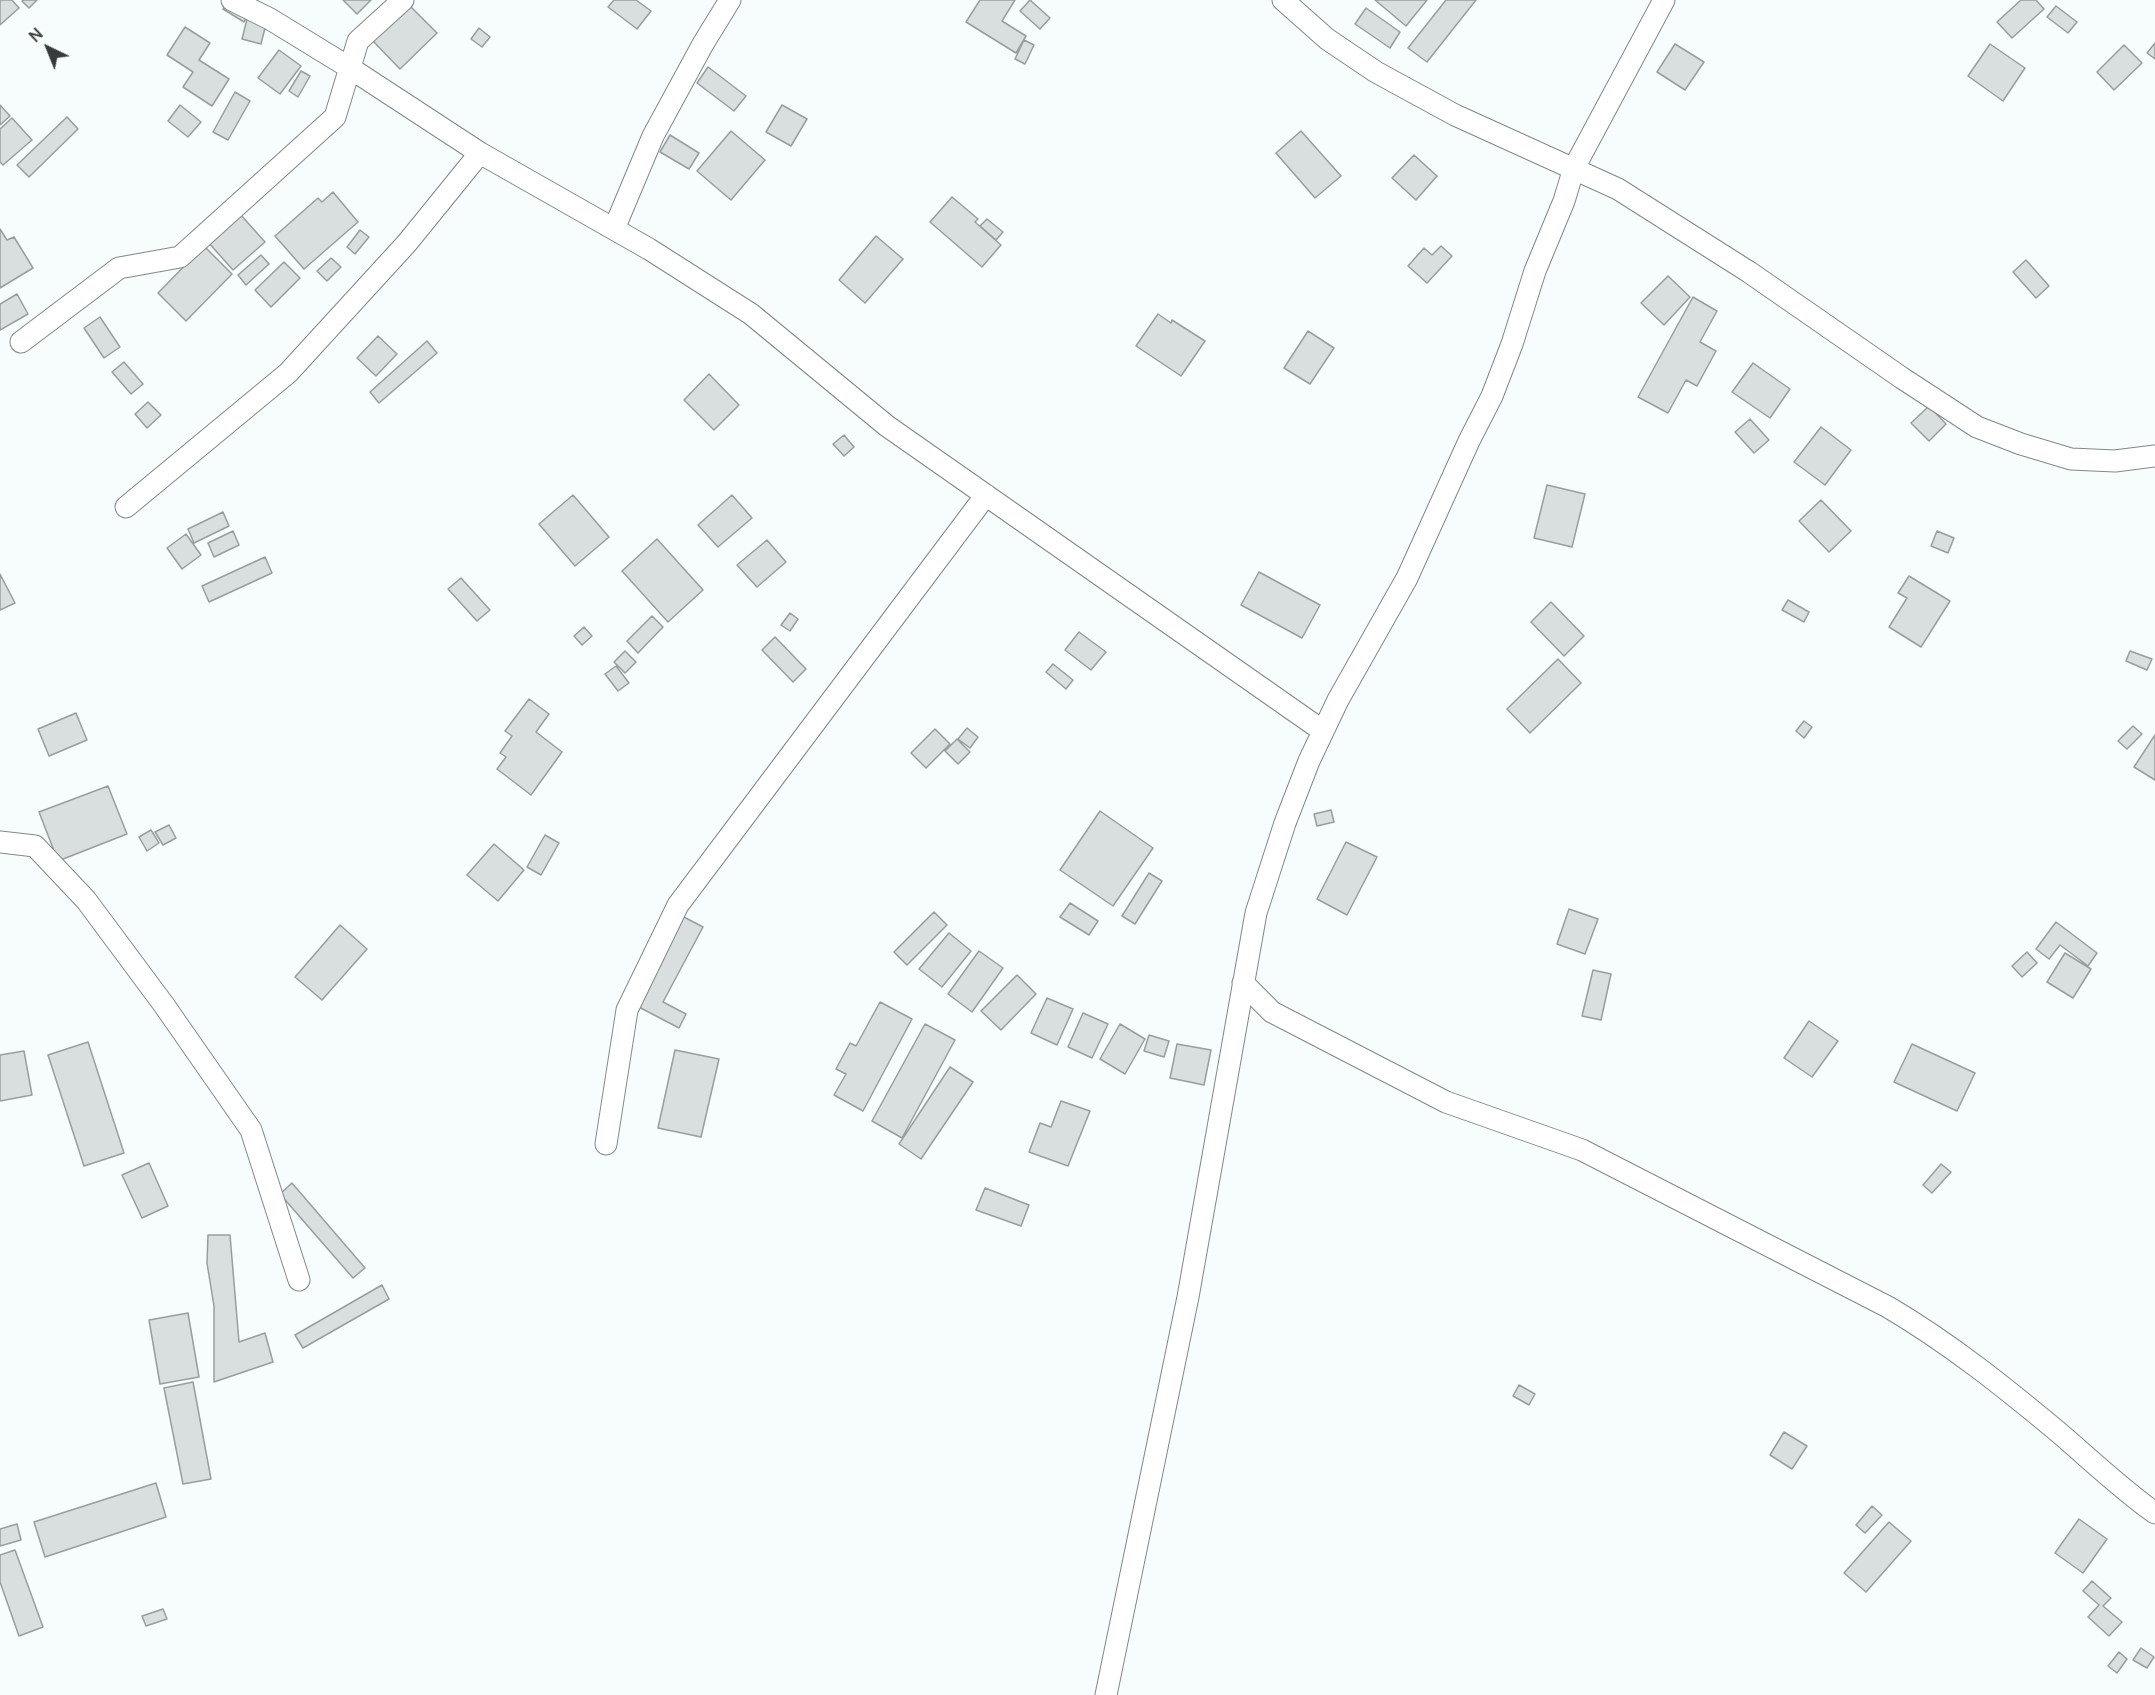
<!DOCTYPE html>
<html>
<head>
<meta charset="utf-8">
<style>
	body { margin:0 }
	#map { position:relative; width:2155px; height:1695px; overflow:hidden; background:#f7fdfc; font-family:Manrope,sans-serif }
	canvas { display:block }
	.north { position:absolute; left:18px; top:18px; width:60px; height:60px; -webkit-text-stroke:4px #fff; paint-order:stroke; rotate:317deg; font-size:16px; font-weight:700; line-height:24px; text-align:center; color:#383b3b }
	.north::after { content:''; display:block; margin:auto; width:21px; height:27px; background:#383b3b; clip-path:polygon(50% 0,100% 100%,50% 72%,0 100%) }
</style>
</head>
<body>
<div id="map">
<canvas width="2155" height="1695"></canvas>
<div class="north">N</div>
</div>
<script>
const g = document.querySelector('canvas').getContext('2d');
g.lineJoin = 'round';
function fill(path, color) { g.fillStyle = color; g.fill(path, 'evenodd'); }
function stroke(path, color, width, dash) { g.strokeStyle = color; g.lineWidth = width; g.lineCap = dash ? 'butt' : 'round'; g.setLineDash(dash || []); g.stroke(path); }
const building = new Path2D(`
	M0,0H12L19,8L0,25Z
	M24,0H37L29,8L22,1Z
	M343,0H371L357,14Z
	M614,0H636L651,11L637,29L608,7Z
	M980,0H1015L1002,21L1026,36L1016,53L966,22Z
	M1030,0L1050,18L1040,29L1020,11Z
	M1375,0H1427L1406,26Z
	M1446,0H1476L1427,62L1408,48Z
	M2021,0H2036L2044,9L2012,38L1997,22Z
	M228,1L249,13L244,22L223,9Z
	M405,1L437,33L400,69L369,37Z
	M2056,6L2077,22L2068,33L2047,17Z
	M1366,8L1400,32L1390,48L1355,24Z
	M247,19L266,24L261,44L242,39Z
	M185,27L210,43L199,60L229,79L212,106L183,87L193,72L167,55Z
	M479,28L490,37L482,47L471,39Z
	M1024,40L1034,45L1025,64L1015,59Z
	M2155,43V59L2147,53Z
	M1675,44L1704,62L1685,90L1657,72Z
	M1990,44L2025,68L2003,101L1968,76Z
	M2124,45L2142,63L2114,90L2097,72Z
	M279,50L301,66L280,94L258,78Z
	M708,67L746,96L734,111L697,83Z
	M301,71L310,76L298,97L289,91Z
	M235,92L250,101L228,140L213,132Z
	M0,105L10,116L0,125Z
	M180,105L201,122L188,137L168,121Z
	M782,105L807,119L791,146L766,132Z
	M67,117L78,129L29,177L17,165Z
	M12,118L32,140L3,165L0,162V129Z
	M731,131L765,160L731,200L697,171Z
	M1301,131L1341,176L1315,198L1276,153Z
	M670,135L699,153L689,169L660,152Z
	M1414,155L1437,176L1416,200L1392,178Z
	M333,192L358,222L304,269L275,236L318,198L322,202Z
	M952,197L978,219L975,222L1001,245L982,267L930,222Z
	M240,214L265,242L233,270L208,242Z
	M987,219L1003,232L996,240L980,226Z
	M0,229L7,240L14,237L33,268L0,288Z
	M360,230L369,237L355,254L347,247Z
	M876,236L903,259L865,303L839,280Z
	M204,246L232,274L186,321L158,293Z
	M1441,246L1452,256L1427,283L1408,266L1424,248L1432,255Z
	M261,255L269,264L246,285L238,275Z
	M331,258L341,267L327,281L317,271Z
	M2026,260L2049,286L2036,298L2013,272Z
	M284,262L300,278L271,307L255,290Z
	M1668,276L1690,297L1664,325L1641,303Z
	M17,294L28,314L0,330V304Z
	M1693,297L1717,311L1700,342L1716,351L1697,386L1686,380L1668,413L1638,397Z
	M1158,314L1171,323L1172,320L1205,341L1181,376L1136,346Z
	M100,317L120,347L104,358L84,328Z
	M1308,331L1334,348L1310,384L1284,368Z
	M378,336L397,354L376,376L357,358Z
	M427,341L437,353L379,403L370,392Z
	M124,362L143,384L131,394L112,372Z
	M1753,363L1790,389L1770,418L1732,392Z
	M709,374L739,405L714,430L684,400Z
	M148,402L161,415L147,428L135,414Z
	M1929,406L1946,424L1929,441L1911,423Z
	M1750,419L1769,440L1754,453L1735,432Z
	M1821,427L1851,450L1825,485L1794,462Z
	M844,435L854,447L844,456L833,444Z
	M1547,485L1585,494L1572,547L1534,538Z
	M573,495L609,537L575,566L539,524Z
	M732,495L752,518L718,547L698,525Z
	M1821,500L1851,531L1829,552L1799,521Z
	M223,512L229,526L194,543L188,529Z
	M233,531L239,545L214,557L208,543Z
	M1937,531L1954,538L1948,553L1931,546Z
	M186,534L201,555L182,569L167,548Z
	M657,539L703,590L668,622L622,571Z
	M767,540L786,562L757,587L737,565Z
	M265,557L272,573L209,602L202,586Z
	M1259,572L1320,605L1302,638L1241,605Z
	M0,574L15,603L0,610Z
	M1909,576L1950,601L1921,647L1889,627L1907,598L1898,593Z
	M461,578L490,610L477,621L448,589Z
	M1788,600L1809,612L1804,622L1782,610Z
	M1551,602L1584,636L1564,656L1531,622Z
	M790,613L798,619L790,631L781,625Z
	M652,616L663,627L638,653L627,641Z
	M584,627L592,636L582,645L574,636Z
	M1079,632L1106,652L1091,670L1065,650Z
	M775,637L806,669L793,682L762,650Z
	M625,651L636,662L625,673L614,662Z
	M2130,651L2152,659L2147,670L2126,661Z
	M1558,659L1581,683L1530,733L1507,709Z
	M1053,664L1073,680L1066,689L1046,672Z
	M616,666L629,683L618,691L605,674Z
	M529,699L549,714L536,732L562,752L531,795L497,769L506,757L500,753L512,736L505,731Z
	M76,713L87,740L49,756L38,729Z
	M1804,721L1812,727L1804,738L1796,731Z
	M2133,726L2142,734L2127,749L2118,741Z
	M967,728L978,737L970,748L958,739Z
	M935,729L950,744L926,768L911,753Z
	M2155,735V780L2134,767Z
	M957,739L970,752L958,764L945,751Z
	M108,786L127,834L58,861L39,812Z
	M1331,810L1334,822L1317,826L1314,814Z
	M1100,811L1153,848L1113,906L1060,870Z
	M169,825L176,838L163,845L155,832Z
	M151,830L159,843L147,851L139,837Z
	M545,835L559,843L541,875L527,867Z
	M1346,842L1377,857L1347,915L1317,899Z
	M494,844L524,870L498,901L467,875Z
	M1149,873L1162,881L1135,924L1122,916Z
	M1070,903L1098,921L1089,935L1060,917Z
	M1569,909L1598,919L1585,954L1557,944Z
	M934,912L947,925L907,965L894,952Z
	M682,916L703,927L663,1002L686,1014L679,1028L635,1005Z
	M2056,922L2097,953L2088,966L2060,945L2049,959L2036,949Z
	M340,925L367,949L322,1000L295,977Z
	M949,933L971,951L942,987L919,969Z
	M979,951L1003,968L972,1012L948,994Z
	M2027,952L2037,963L2022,977L2012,966Z
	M2065,953L2091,969L2073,998L2047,982Z
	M1593,970L1611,974L1601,1020L1582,1016Z
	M1017,975L1036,994L1001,1030L981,1011Z
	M1047,998L1073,1009L1057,1045L1031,1033Z
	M880,1002L912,1019L863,1111L834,1095L846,1074L836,1069L850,1043L856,1046Z
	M1083,1013L1108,1024L1092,1058L1068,1047Z
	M1809,1021L1838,1041L1812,1077L1784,1058Z
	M925,1024L955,1040L902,1138L872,1121Z
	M1120,1024L1145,1039L1125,1074L1100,1059Z
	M1149,1035L1169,1041L1164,1057L1144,1051Z
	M88,1042L124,1153L84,1166L48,1055Z
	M1177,1044L1211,1050L1204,1085L1170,1078Z
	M1912,1044L1975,1073L1957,1111L1894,1082Z
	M675,1050L719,1059L701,1137L658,1128Z
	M24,1051L32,1095L0,1101V1055Z
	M950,1067L973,1082L921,1159L899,1144Z
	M1061,1101L1090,1111L1068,1166L1029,1152L1040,1123L1051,1127Z
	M149,1163L168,1206L142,1218L122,1175Z
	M1941,1164L1951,1172L1932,1193L1923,1185Z
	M292,1183L365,1268L353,1278L280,1194Z
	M985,1188L1029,1205L1021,1226L976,1210Z
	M208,1235H230L239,1342L265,1333L273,1362L214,1382V1306L207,1263Z
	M382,1285L389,1299L303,1348L295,1335Z
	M188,1313L199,1377L160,1384L149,1320Z
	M193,1382L211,1479L183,1484L164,1388Z
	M1519,1385L1535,1394L1529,1405L1513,1396Z
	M1784,1432L1807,1446L1792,1469L1770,1455Z
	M156,1483L166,1517L45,1557L34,1522Z
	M1872,1506L1882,1515L1865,1533L1856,1525Z
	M2079,1519L2107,1539L2083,1573L2055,1553Z
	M1889,1522L1911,1541L1866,1592L1844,1573Z
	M17,1524L21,1540L0,1546V1529Z
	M15,1550L43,1627L19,1636L0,1582V1555Z
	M2092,1581L2111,1598L2103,1606L2122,1622L2109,1636L2088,1617L2099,1605L2083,1591Z
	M163,1609L167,1619L146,1626L142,1616Z
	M2141,1648L2154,1657L2147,1668L2133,1660Z
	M2119,1652L2127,1659L2117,1673L2108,1666Z`);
fill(building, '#d9dfde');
stroke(building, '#989e9d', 1.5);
const minor = new Path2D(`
	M232,0L270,19L350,68L480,153L649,249L751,314L887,426L1323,731
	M1283,0L1327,39L1376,72L1455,115L1618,189L1749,272L1902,378L1977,427L2021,444L2071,459L2115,461L2155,456
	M614,229L653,136L703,44L730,0
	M21,342L119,268L180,257L335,117L358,41L403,0
	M126,507L288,373L407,243L480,153
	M0,842L35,846L86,900L164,1005L251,1130L299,1280
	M1243,983L1272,1012L1446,1102L1582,1150L1888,1307C1949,1343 2003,1386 2057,1431C2090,1459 2120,1488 2155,1513
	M606,1144L627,1010L678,905L986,495
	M1106,1695L1188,1297L1256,913L1285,823L1309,761L1338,700L1407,578L1469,441L1492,396L1512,344L1535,271L1564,201L1574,168L1664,0`);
stroke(minor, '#828887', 23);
stroke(minor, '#fff', 21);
</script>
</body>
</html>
